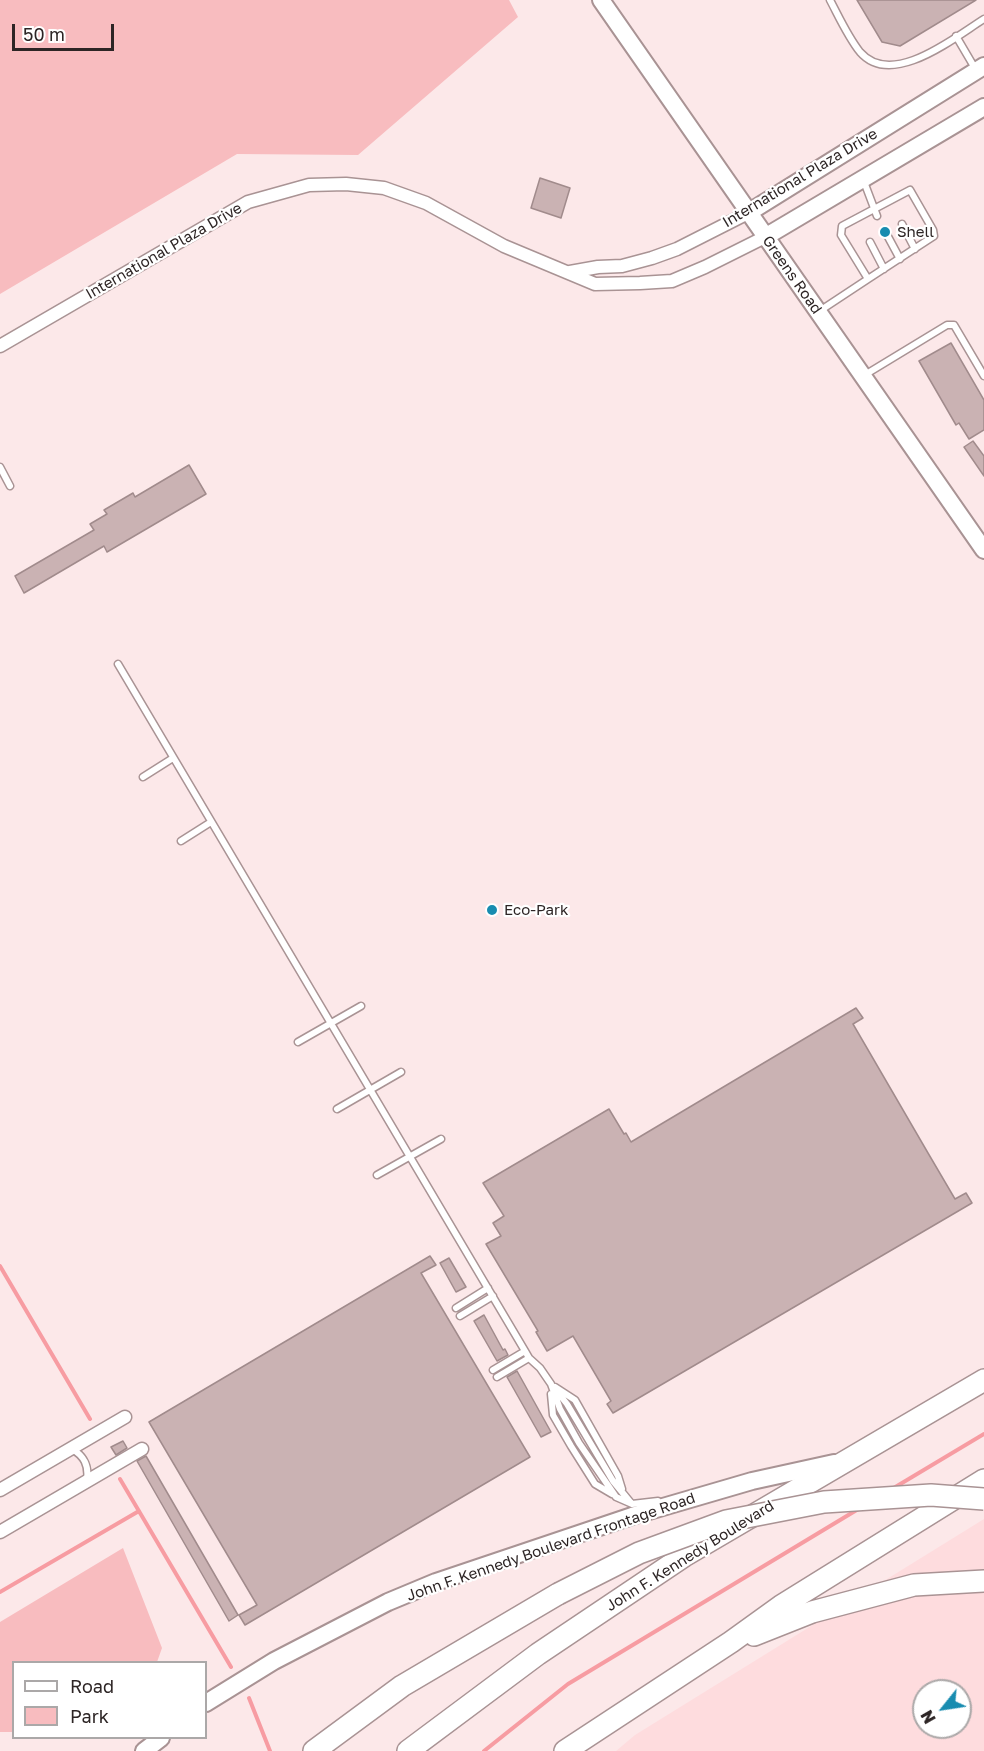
<!DOCTYPE html>
<html>
<head>
<meta charset="utf-8">
<style>
	body { margin:0 }
	#map { position:relative; width:984px; height:1751px; overflow:hidden; background:#fce8e9; font-family:"Golos Text",sans-serif }
	canvas { display:block }
	.legend { position:absolute; left:12px; top:1661px; width:195px; height:78px; box-sizing:border-box; background:#fff; border:2px solid #aba8a8; margin:0; padding:8px 10px; list-style:none; font-size:18px; color:#2d2525 }
	.legend li { display:flex; align-items:center; gap:12px; height:30px }
	.legend b { width:30px; border:2px solid #aba8a8 }
	.north { position:absolute; left:912px; top:1679px; width:60px; height:60px; box-sizing:border-box; background:#fff; border:2px solid #aba8a8; border-radius:50%; rotate:240deg; font-size:16px; font-weight:700; line-height:24px; text-align:center; color:#2d2525 }
	.north::after { content:''; display:block; margin:auto; width:21px; height:27px; background:#188cb0; clip-path:polygon(50% 0,100% 100%,50% 72%,0 100%) }
	.scale { position:absolute; left:12px; top:24px; width:102px; height:27px; box-sizing:border-box; border:3px solid #2d2525; border-top:0; padding-left:8px; font-size:18px; line-height:21px; white-space:nowrap; color:#2d2525; -webkit-text-stroke:4px #fff; paint-order:stroke }
</style>
</head>
<body>
<div id="map">
<canvas width="984" height="1751"></canvas>
<ul class="legend">
<li><b style="height:8px;background:#fff"></b>Road</li>
<li><b style="height:16px;background:#f8bcbf"></b>Park</li>
</ul>
<div class="north">N</div>
<div class="scale">50 m</div>
</div>
<script>
const g = document.querySelector('canvas').getContext('2d');
g.lineJoin = 'round';
function fill(path, color) { g.fillStyle = color; g.fill(path, 'evenodd'); }
function stroke(path, color, width, dash) { g.strokeStyle = color; g.lineWidth = width; g.lineCap = dash ? 'butt' : 'round'; g.setLineDash(dash || []); g.stroke(path); }
function drawText(font, color, halo, rows, align = 'center') {
  g.font = font + ' "Golos Text",sans-serif'; g.lineWidth = 4.5; g.setLineDash([]); g.textBaseline = 'middle'; g.strokeStyle = halo; g.fillStyle = color; for (const [text, x, y, turn = 0] of rows) {
    g.save(); g.translate(x, y); g.rotate((+turn || 0) * Math.PI / 180); g.textAlign = isNaN(turn) ? turn : align; if (halo) g.strokeText(text, 0, 0); g.fillText(text, 0, 0); g.restore();
  }
}
fill(new Path2D(`
	M984,1519V1751H616L635,1735ZM924,1691H960V1727H924Z`), '#fedcde');
fill(new Path2D(`
	M0,0H509L518,17L358,155L237,154L0,294Z
	M123,1548L162,1648L157,1662H14L13,1732H0V1622Z`), '#f8bcbf');
stroke(new Path2D(`
	M0,1266L90,1419
	M120,1479L231,1667
	M892,1489L984,1434
	M0,1592L139,1511
	M249,1698L270,1751
	M484,1751L568,1684L860,1508`), '#f79ca2', 4);
const building = new Path2D(`
	M857,0H976L900,46L882,42Z
	M540,178L570,188L561,218L531,208Z
	M951,343L984,400V430L969,439L959,423L956,425L919,361Z
	M973,441L984,456V476L964,447Z
	M189,465L206,494L107,552L104,546L24,593L15,576L94,530L90,524L107,514L104,510L133,493L135,497Z
	M856,1008L863,1018L853,1024L928,1153L955,1199L966,1193L972,1203L613,1413L607,1404L611,1401L573,1336L547,1351L536,1332L538,1331L486,1244L501,1236L493,1223L504,1216L483,1183L609,1109L624,1134L626,1133L631,1142Z
	M430,1256L436,1265L421,1273L530,1457L245,1625L239,1615L257,1605L149,1422Z
	M449,1258L466,1287L456,1292L440,1263Z
	M484,1315L503,1350L505,1349L508,1355L497,1361L474,1321Z
	M517,1371L551,1432L541,1437L507,1377Z
	M123,1441L127,1448L116,1455L111,1447Z
	M146,1456L238,1615L229,1621L137,1461Z`);
fill(building, '#cab2b3');
stroke(building, '#a18b8c', 1.5);
const lane = new Path2D(`
	M830,0C839,17 848,37 860,52C892,89 955,37 984,19
	M956,36L976,70
	M863,179L877,216
	M902,224L915,249
	M886,233L900,259
	M870,242L884,269
	M818,312L868,279L841,235L842,226L910,190L933,230L934,236L868,279
	M863,376L947,325H954L984,376
	M0,467L10,486
	M118,664L525,1351L529,1358L540,1368L551,1384L560,1409L579,1443L616,1497L632,1504L658,1501
	M143,777L173,758
	M181,841L211,822
	M298,1042L361,1006
	M337,1109L401,1072
	M377,1175L441,1139
	M456,1308L488,1288
	M460,1316L493,1296
	M493,1370L525,1351
	M497,1377L529,1358
	M555,1387L575,1400L618,1476L622,1489
	M555,1389L567,1404L613,1481L631,1503
	M551,1394L553,1415L571,1446L595,1484L612,1494
	M72,1449C84,1456 89,1465 87,1480`);
const street = new Path2D(`
	M570,272L598,267L622,266L652,258L677,249L748,213
	M0,346L248,202L309,185L346,184L384,188L426,203L504,246L595,284L640,283L672,281L705,267L765,237
	M0,1490L125,1417
	M0,1532L142,1449`);
const secondary = new Path2D(`
	M601,0L984,550
	M748,213L984,66
	M765,237L984,107
	M206,1703L274,1661L388,1602L436,1582L632,1516L752,1481L834,1463
	M144,1751L161,1738`);
const highway = new Path2D(`
	M754,1635L812,1612L914,1585L984,1581
	M314,1751L402,1686L558,1594
	M408,1751L538,1654L684,1556L984,1380
	M565,1751L731,1642L781,1606L984,1480`);
stroke(lane, '#a99394', 9);
stroke(street, '#a99394', 15);
stroke(secondary, '#a99394', 20);
stroke(highway, '#a99394', 24);
stroke(lane, '#fff', 6);
stroke(street, '#fff', 12);
stroke(secondary, '#fff', 16);
stroke(highway, '#fff', 21);
const highwayBridge = new Path2D(`
	M558,1594L639,1553L726,1521L824,1502L931,1495L984,1499`);
stroke(highwayBridge, '#a99394', 24, []);
stroke(highwayBridge, '#fff', 21);
for (const [x, y, r, color] of [
	[885,232,6,"#188cb0"],
	[492,910,6,"#188cb0"]
]) { const dot = new Path2D(); dot.arc(x, y, r, 0, 2 * Math.PI); g.fillStyle = color; g.fill(dot); stroke(dot, '#fff', 2); }
drawText('15px', '#2d2525', '#fff', [
	["International Plaza Drive",800,178,-31],
	["International Plaza Drive",164,251,-30],
	["Greens Road",792,275,55],
	["John F. Kennedy Boulevard Frontage Road",551,1547,-19],
	["John F. Kennedy Boulevard",690,1556,-32]
]);
drawText('15px', '#2d2525', '#fff', [
	["Shell",897,232],
	["Eco-Park",504,910]
], 'left');
</script>
</body>
</html>
